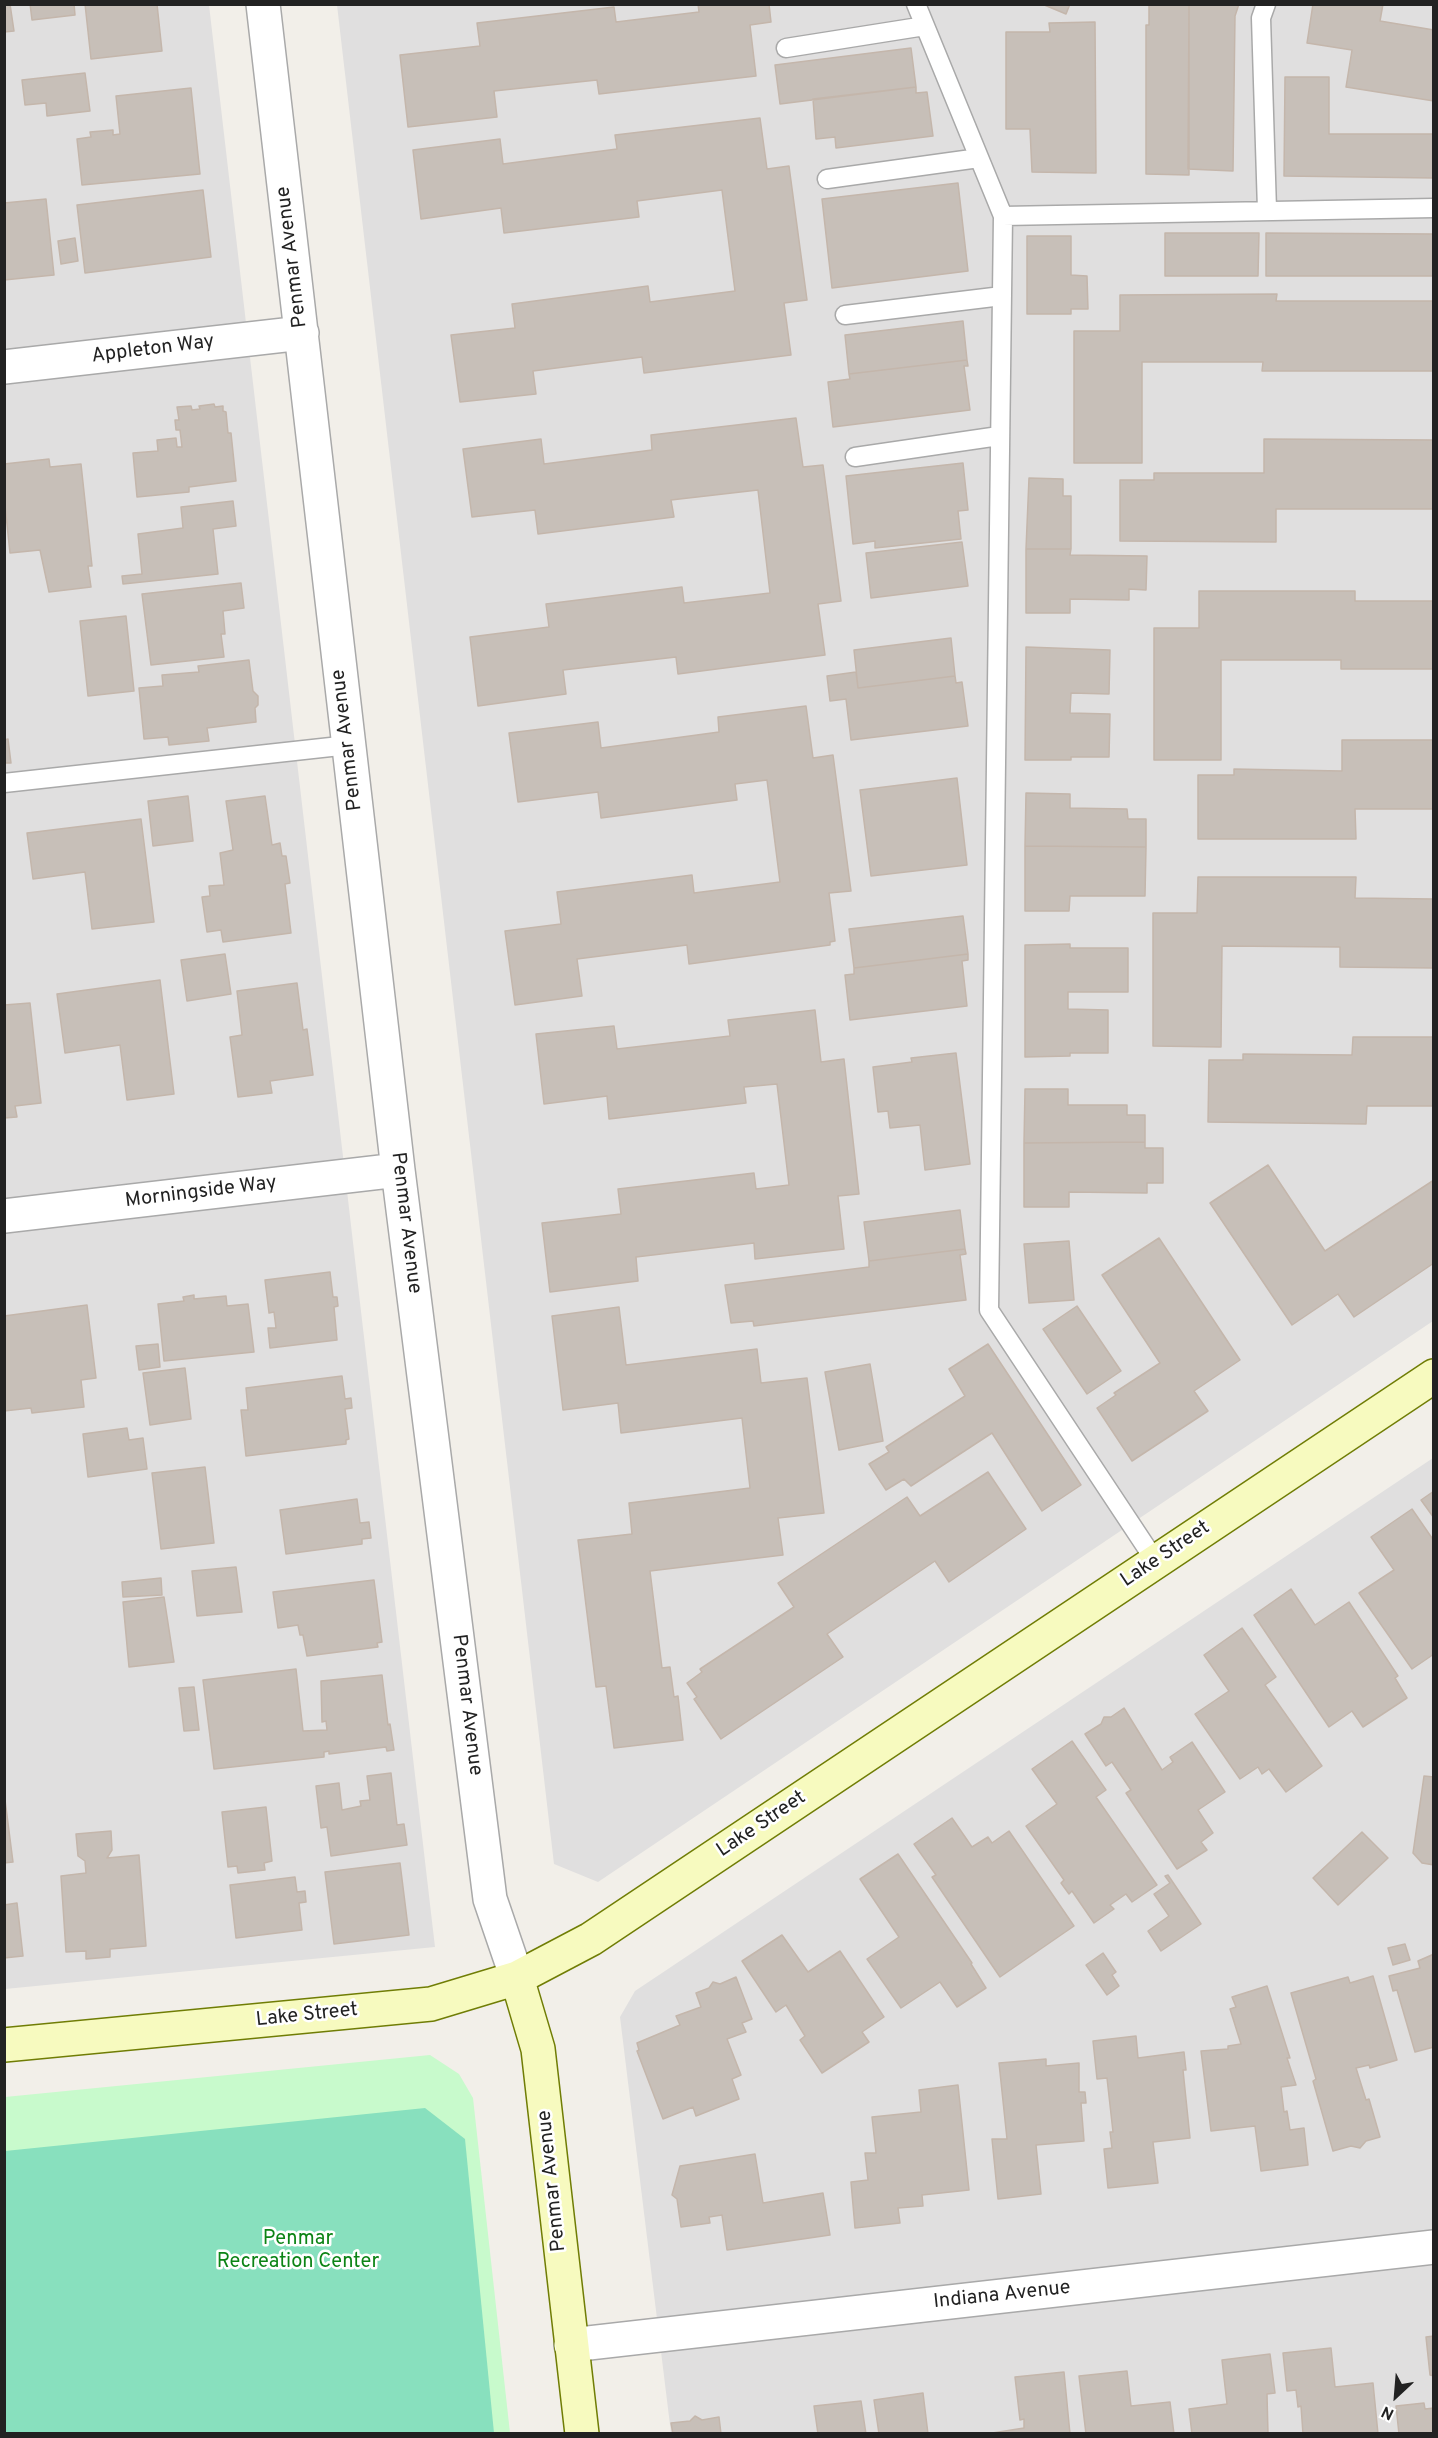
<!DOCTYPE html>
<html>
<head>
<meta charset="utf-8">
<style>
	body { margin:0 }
	#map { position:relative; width:1438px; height:2438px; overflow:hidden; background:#f2efe9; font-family:Overpass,sans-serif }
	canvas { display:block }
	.frame { position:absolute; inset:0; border:6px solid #222; pointer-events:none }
	.north { position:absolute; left:1366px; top:2366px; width:60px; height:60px; -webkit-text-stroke:4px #fff; paint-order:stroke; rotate:206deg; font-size:16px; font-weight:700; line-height:24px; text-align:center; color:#222 }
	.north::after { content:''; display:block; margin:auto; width:21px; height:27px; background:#222; clip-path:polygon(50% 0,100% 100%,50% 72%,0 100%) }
</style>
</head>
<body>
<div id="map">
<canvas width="1438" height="2438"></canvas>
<div class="frame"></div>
<div class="north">N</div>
</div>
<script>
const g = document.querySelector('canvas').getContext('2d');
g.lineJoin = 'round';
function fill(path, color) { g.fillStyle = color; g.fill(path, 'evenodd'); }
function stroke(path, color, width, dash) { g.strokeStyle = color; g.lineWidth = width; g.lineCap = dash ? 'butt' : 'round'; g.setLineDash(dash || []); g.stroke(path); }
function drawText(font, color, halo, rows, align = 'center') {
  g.font = font + ' Overpass,sans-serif'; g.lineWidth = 5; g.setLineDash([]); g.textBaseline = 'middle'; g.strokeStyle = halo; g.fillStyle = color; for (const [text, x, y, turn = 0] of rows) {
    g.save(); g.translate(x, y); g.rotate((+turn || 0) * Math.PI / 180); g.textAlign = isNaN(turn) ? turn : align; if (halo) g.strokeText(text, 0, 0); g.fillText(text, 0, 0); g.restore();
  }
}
fill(new Path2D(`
	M5,5H209L435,1947L5,1989Z
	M337,5H1433V1321L598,1882L554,1864Z
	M1433,1458V2433H671L620,2017L635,1991Z`), '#e0dfdf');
fill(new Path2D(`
	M430,2055L459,2074L473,2098L510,2433L5,2434V2097Z`), '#c8facc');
fill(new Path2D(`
	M425,2108L465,2139L494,2433H5V2151Z`), '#88e0be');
const building = new Path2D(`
	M4,4H10L14,31L4,32Z
	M30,4H74L75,15L32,20Z
	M85,4H157L162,51L91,59Z
	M698,4H769L771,22L750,25L756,76L599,94L597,80L494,91L497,117L408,127L400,55L480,46L477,23L614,7L616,22L699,12Z
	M1042,4H1070L1066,14Z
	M1149,4H1189V175L1146,174V25H1149Z
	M1189,4H1239L1235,16L1233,171L1188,169Z
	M1313,4H1383L1380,21L1434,30V101L1346,87L1352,50L1307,43Z
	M1095,22L1096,173L1032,172L1030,129H1006V32H1050L1049,23Z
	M911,48L916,87L780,104L775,65Z
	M85,73L90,111L47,116L46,103L25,105L22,80Z
	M1285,77H1329V134H1434V178L1284,176Z
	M916,87V93L927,92L933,136L836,148L835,137L816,139L813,99Z
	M191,88L200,174L82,185L77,139L91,137L90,132L113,130V135L120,134L116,96Z
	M760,118L767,169L789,166L807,300L784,303L791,355L644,373L642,357L533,371L536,394L460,402L451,335L515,328L512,304L648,286L650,302L735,291L722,190L637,201L639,217L504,233L501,208L421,219L413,150L500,139L503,164L617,149L615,135Z
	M958,183L968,271L832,288L822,199Z
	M203,190L211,257L85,273L77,205Z
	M46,199L54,275L4,280V203Z
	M1165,233H1259L1258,276H1165Z
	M1266,233L1434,234V276H1266Z
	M1027,236H1071V275L1087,276L1088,309H1071V314H1027Z
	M75,238L78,261L61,264L58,241Z
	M1277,294L1276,301H1434V371H1262L1263,362H1142V463H1074V331H1120V295Z
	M963,321L967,360L849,374L845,335Z
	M967,360L968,366H964L970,410L833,427L828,382L850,379L849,374Z
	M214,404L215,407L223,406V411L226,412L228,433H231L236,481L189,487V492L137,497L133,453L158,451L157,440L176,438L177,447H182L180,430H176L175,420H179L177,407L191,406L192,410L200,409L199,406Z
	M796,418L803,467L823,465L841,601L818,604L825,655L678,674L676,657L563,670L566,694L478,706L470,637L549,627L546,604L682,587L684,603L770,593L758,490L671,500L674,517L538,534L535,510L472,517L463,449L541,439L544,464L652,450L651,435Z
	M1264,439L1434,440V509H1276V542L1120,541V480H1154V473H1264Z
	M49,459L50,467L81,464L92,566H88L91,587L49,592L40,550L10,553L4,496V464Z
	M963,463L968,510L958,511L961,539L875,548V541L853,544L846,476Z
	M1029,478L1063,479V496H1071V549H1026Z
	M233,501L236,526L213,529L218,574L123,584L122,576L142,574L138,534L183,528L181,507Z
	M962,542L968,586L871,598L866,553Z
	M1026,549H1071L1070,555L1147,556L1146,590L1129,589V600L1070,599V613H1026Z
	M241,583L244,608L223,611L225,634H221L224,657L151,665L142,594Z
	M1199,591H1355V601H1434V669H1341V660H1221V760H1154V628H1199Z
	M126,616L134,691L88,696L80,621Z
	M951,638L955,676L858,688L854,650Z
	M1026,647L1110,650L1109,694L1071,693L1070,713L1110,714L1109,757H1071V760H1025Z
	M249,660L253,691L258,696V705L255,708L256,722L207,728L209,741L169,745L168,737L144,739L139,688L163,686L162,675L199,672L198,666Z
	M856,672L858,688L955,676L956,683L962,682L968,726L851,740L846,699L830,701L827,676Z
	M806,706L813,758L833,755L851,891L829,893L835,941L830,942V945L689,964L687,945L577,959L582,996L515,1005L505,931L561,924L557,892L692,875L694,893L780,882L767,780L735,784L737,800L601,818L598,792L518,802L509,733L598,722L601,748L719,732L718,717Z
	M8,739L11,763H4V740Z
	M1342,740H1434V809H1355L1356,839H1198V775H1234V769L1342,771Z
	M957,778L967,865L871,876L860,790Z
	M1026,793L1070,794V808L1127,809L1128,819H1146V847L1025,846Z
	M188,796L193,841L153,846L148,801Z
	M265,796L272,845L280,843L282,856H286L290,883L285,884L291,933L223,942L221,930L207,932L202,897L210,896L209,886L224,885L220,853L233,850L226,801Z
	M141,819L154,922L92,929L85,872L33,879L27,833Z
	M1025,846L1146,847L1145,896H1070L1069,911H1025Z
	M1198,877H1356L1355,898L1434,899V968L1340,967V947L1222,946L1221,1047L1153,1046V913H1197Z
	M963,916L968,954L854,968L849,929Z
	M1070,944V948H1128V992H1068V1009L1108,1010V1053H1070V1056L1025,1057V945Z
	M225,954L231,994L187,1001L181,960Z
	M968,954V960L962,961L967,1006L850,1020L845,975L854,974V968Z
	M160,980L174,1094L127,1100L120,1045L65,1053L57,994Z
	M297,983L303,1030L307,1029L313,1075L270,1081L272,1093L238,1097L230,1037L242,1035L237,991Z
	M30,1003L41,1103L15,1106L17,1117L4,1118V1005Z
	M815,1010L821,1062L844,1059L859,1194L838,1196L844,1249L755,1259L754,1243L636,1257L638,1281L550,1292L542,1223L621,1214L618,1189L754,1173L756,1189L789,1185L777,1084L744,1087L746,1103L609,1119L607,1096L544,1104L536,1034L614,1026L617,1049L730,1036L728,1020Z
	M1353,1037H1434V1106H1367L1366,1124L1208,1122L1209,1060H1243V1054L1352,1055Z
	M956,1053L970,1164L925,1170L920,1125L890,1128L888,1111L878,1112L873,1067L912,1062L911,1058Z
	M1025,1089H1068V1105H1127V1115H1145V1142L1024,1143Z
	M1145,1142V1148H1163V1183H1147V1193L1069,1192V1207H1024V1143Z
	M1268,1165L1325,1251L1434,1180V1263L1354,1317L1338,1294L1292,1325L1210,1203Z
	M960,1210L965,1249L869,1261L864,1222Z
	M1159,1238L1240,1360L1194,1391L1208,1411L1132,1461L1097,1408L1116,1395L1114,1393L1160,1363L1102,1275Z
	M1069,1241L1074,1300L1029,1303L1024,1244Z
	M965,1249L966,1254L960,1255L966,1300L754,1326L753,1321L731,1323L725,1285L869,1267V1261Z
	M330,1272L333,1297H337L338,1306L334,1307L337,1340L270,1348L268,1328H276L274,1312L269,1313L265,1280Z
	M194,1295V1299L226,1296L227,1306L248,1304L254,1352L164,1361L158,1304L184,1301L183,1297Z
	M87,1305L96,1378L81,1380L84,1407L32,1413L31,1408L4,1411V1316Z
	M1077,1306L1121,1371L1087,1394L1043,1329Z
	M619,1307L626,1365L757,1349L761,1383L807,1378L824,1513L778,1518L783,1555L650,1571L662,1668L670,1667L674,1697L678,1696L683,1740L614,1748L606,1686L596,1687L578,1540L632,1534L629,1503L750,1488L742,1418L621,1433L618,1403L563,1410L552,1316Z
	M158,1344L160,1367L139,1370L136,1346Z
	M988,1344L1081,1485L1042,1511L992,1433L911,1486L904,1479L886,1490L869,1464L889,1452L886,1447L965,1396L949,1369Z
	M870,1364L883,1441L839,1450L825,1372Z
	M185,1368L191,1419L150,1425L143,1373Z
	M342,1376L345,1399L351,1398L352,1408L345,1409L349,1439L346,1440V1444L246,1456L241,1410H248L246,1388Z
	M127,1428L129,1440L143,1438L147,1469L88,1477L83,1434Z
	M205,1467L214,1543L161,1549L152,1473Z
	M988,1472L1026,1529L949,1582L935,1561L827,1634L843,1657L721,1739L694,1699L697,1697L687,1683L702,1672L700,1669L794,1607L778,1583L907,1497L920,1516Z
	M1434,1491V1518L1421,1500Z
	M357,1499L360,1523L369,1522L371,1538L362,1539V1544L286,1554L280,1510Z
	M1412,1509L1434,1541V1654L1412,1669L1359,1593L1394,1570L1371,1537Z
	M236,1567L242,1612L197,1616L192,1571Z
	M161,1578L162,1595L123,1597L122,1582Z
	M374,1580L382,1642L377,1643L378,1647L307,1656L303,1635H300L298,1625L278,1628L273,1592Z
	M1291,1589L1315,1625L1349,1602L1398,1676L1395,1678L1407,1698L1363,1727L1352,1711L1329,1727L1254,1615Z
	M164,1597L174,1662L129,1667L123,1602Z
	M1242,1628L1276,1677L1265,1685L1322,1766L1286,1792L1269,1769L1262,1774L1258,1767L1240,1779L1195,1714L1229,1691L1204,1655Z
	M296,1669L303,1731L327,1730L326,1721L322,1722L321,1681L382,1675L388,1725L390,1724L394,1750L387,1751L386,1747L329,1754V1751L324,1752V1757L214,1769L203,1680Z
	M194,1687L199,1730L184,1731L179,1688Z
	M1124,1708L1162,1770L1173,1762L1170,1757L1192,1742L1225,1792L1198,1810L1213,1833L1201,1842L1207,1850L1177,1869L1126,1793L1131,1790L1112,1762L1106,1766L1085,1734L1101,1724L1104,1717H1111Z
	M1072,1741L1106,1790L1096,1797L1157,1885L1132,1902L1126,1894L1110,1905L1114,1909L1094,1923L1072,1891L1069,1894L1061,1883L1064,1880L1026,1826L1057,1804L1032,1769Z
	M391,1773L397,1825L404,1824L407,1845L331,1856L327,1827L321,1828L316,1786L339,1783L342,1810L361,1806L360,1801L370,1800L367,1776Z
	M1424,1776L1434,1777V1865L1422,1863L1413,1853Z
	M4,1792L13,1862L4,1863Z
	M266,1807L272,1861L264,1863L265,1870L238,1873L237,1866L228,1867L222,1812Z
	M952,1818L972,1847L988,1837L992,1843L1009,1831L1074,1926L1000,1977L932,1877L936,1875L914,1844Z
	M111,1831L112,1850L107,1858L139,1855L146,1946L110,1949V1957L86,1959V1951L66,1952L61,1876L86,1873L85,1861L78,1856L76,1834Z
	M1362,1832L1388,1858L1338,1905L1313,1878Z
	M898,1854L972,1963L971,1964L986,1988L957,2007L940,1982L901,2008L867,1959L899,1937L860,1879Z
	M400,1863L409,1935L334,1944L325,1872Z
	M1168,1875L1201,1924L1161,1951L1148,1931L1169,1916L1154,1894L1170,1883L1165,1876Z
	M295,1877L297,1892L305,1891L306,1902L299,1903L302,1930L236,1938L230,1885Z
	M17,1903L23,1956L4,1958V1905Z
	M782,1935L808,1972L840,1951L884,2017L862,2032L869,2042L822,2073L800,2040L805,2036L786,2005L776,2012L742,1961Z
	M1405,1944L1410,1960L1393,1965L1388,1948Z
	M1103,1953L1116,1972L1112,1975L1119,1986L1107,1995L1086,1965Z
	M1434,1954V2047L1415,2052L1397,1990L1393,1991L1389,1976L1420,1968L1418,1961Z
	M1373,1976L1397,2060L1370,2068L1369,2065L1356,2068L1366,2100L1369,2099L1380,2137L1366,2141L1360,2148L1351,2146L1333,2151L1313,2081L1316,2079L1291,1993L1348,1977L1350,1983Z
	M736,1977L752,2019L742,2023L746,2032L727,2039L741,2075L732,2079L739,2099L696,2116L693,2107L663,2119L637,2051L639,2050L637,2043L680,2025L676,2016L701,2007L696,1993L709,1988L713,1982L720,1984Z
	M1267,1986L1290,2058H1287L1296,2085L1281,2087L1284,2112L1287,2111L1290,2130L1304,2128L1308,2165L1261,2171L1255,2126L1211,2131L1201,2051L1228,2049V2046L1241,2044L1230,2009L1236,2007L1232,1997Z
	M1136,2036L1138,2058L1184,2052L1186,2070H1183L1190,2138L1153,2142L1158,2183L1108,2188L1104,2149L1112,2148L1110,2132H1113L1107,2078L1097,2079L1093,2041Z
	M1046,2059V2066L1079,2063V2092H1085L1086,2103H1081L1084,2141L1036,2145L1041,2194L998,2199L992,2139H1007L999,2063Z
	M958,2085L969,2190L922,2195L923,2206L898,2208L900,2223L855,2228L851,2182L868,2180L865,2153H876L872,2117L921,2112L919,2090Z
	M755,2154L763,2203L823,2193L830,2235L727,2250L722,2215L709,2217L710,2223L681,2227L677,2199L672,2195L680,2166Z
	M1434,2336V2376L1430,2375L1426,2337Z
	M1331,2348L1335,2387L1373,2383L1378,2434H1303L1301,2406L1298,2407L1296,2390L1287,2391L1283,2353Z
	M1270,2354L1275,2393L1267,2394L1268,2434H1192L1189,2409L1227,2404L1222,2360Z
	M1127,2371L1131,2406L1170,2402L1174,2434H1086L1079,2376Z
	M1064,2372L1070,2434H986L1024,2428V2419L1020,2420L1015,2377Z
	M923,2393L928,2434H879L874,2400Z
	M861,2401L866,2434H818L814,2406Z
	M1424,2403L1425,2409L1434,2408V2434H1399L1396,2406Z
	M695,2416L702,2420L719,2417L721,2434H673L671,2423L690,2421Z`);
fill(building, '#c7bfb8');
stroke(building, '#c4b6ab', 1.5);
const lane = new Path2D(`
	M916,4L1003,216L989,1310L1156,1562
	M1266,4L1261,18L1267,210
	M786,48L925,26
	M827,179L979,158
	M1003,216L1434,208
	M845,315L1002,296
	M855,457L999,436
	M4,783L349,745`);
const street = new Path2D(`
	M263,4L398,1170L490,1899L517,1978
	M4,367L302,333
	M4,1216L398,1170
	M571,2345L1434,2247`);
const secondary = new Path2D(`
	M517,1978L538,2049L582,2434
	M4,2045L431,2004L517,1978L591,1939L1434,1376`);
stroke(lane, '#a9a9a9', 21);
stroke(street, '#a9a9a9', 36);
stroke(secondary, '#707d05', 36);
stroke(lane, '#fff', 18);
stroke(street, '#fff', 33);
stroke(secondary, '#f7fabf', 33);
drawText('20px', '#222', '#fff', [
	["Penmar Avenue",293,257,-97],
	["Appleton Way",153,350,-7],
	["Penmar Avenue",348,740,-97],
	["Morningside Way",201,1193,-7],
	["Penmar Avenue",405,1223,83],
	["Lake Street",1166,1555,-34],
	["Penmar Avenue",466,1705,83],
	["Lake Street",762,1825,-34],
	["Lake Street",307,2016,-6],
	["Penmar Avenue",553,2181,-96],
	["Indiana Avenue",1002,2296,-6]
]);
drawText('20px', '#0c8416', '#fff', [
	["Penmar",298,2240],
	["Recreation Center",298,2263]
]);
</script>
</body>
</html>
